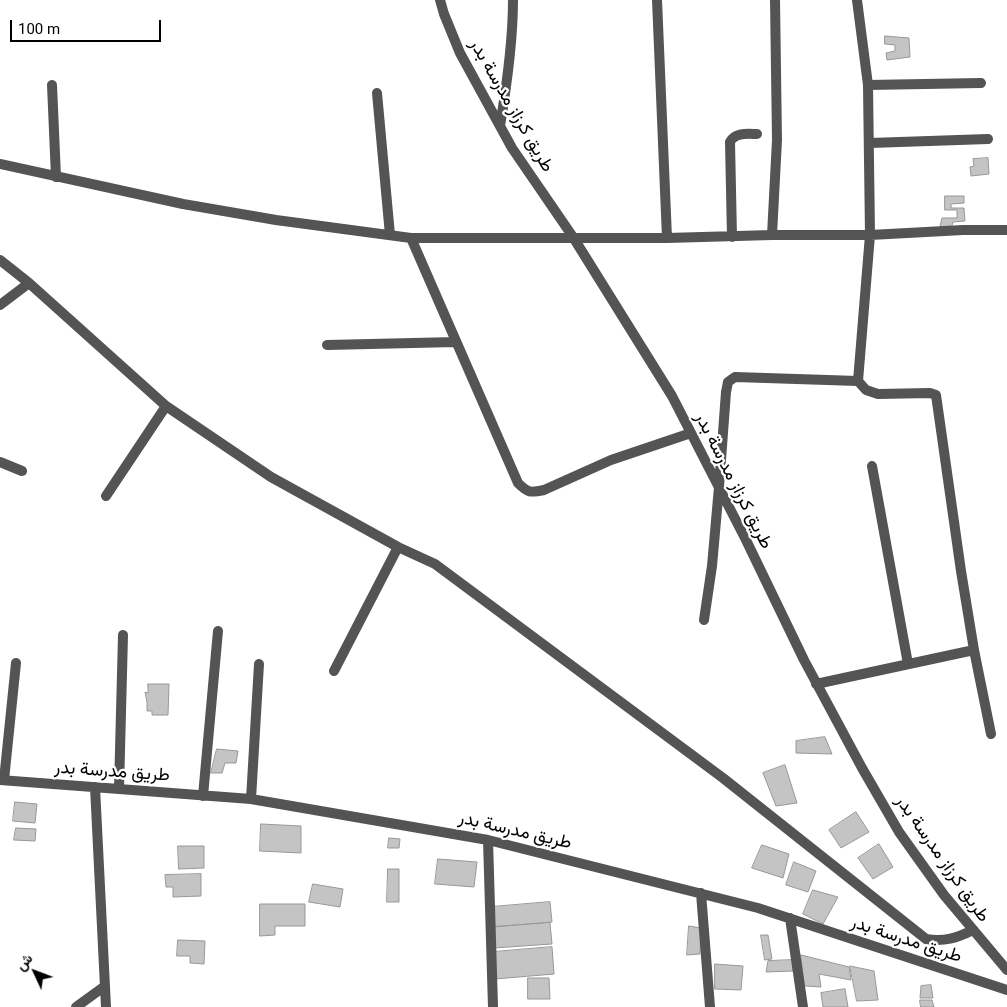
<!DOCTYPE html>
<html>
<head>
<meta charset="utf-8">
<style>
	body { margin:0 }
	#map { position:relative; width:1007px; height:1007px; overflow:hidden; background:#fff; font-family:Roboto,Vazirmatn,sans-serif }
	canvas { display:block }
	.north { position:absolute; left:10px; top:947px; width:50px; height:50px; -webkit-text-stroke:4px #fff; paint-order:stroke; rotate:313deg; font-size:14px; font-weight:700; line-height:20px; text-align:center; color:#000 }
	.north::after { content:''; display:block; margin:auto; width:18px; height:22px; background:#000; clip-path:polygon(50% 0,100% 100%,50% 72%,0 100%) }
	.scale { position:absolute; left:10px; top:20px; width:151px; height:22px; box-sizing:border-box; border:2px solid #000; border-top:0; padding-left:6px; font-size:15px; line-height:18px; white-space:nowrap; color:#000; -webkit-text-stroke:4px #fff; paint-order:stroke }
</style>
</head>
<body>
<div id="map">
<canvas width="1007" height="1007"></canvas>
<div class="north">ش</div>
<div class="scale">100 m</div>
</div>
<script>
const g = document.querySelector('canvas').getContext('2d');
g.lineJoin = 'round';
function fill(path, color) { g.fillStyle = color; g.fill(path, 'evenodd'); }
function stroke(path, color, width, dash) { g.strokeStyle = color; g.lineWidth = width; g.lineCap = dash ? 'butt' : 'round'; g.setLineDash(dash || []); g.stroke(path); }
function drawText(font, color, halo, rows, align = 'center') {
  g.font = font + ' Roboto,Vazirmatn,sans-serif'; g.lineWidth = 4.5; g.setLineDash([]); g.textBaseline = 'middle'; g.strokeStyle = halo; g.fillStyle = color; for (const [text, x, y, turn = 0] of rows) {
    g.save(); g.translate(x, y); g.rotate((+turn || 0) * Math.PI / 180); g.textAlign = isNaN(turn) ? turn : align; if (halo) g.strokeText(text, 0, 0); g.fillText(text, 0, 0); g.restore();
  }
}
const building = new Path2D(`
	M885,36L909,38L910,57L887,60L886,53L895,51V45L885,44Z
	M988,158L989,174L971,176L970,167L974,166L973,159Z
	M945,196H964V203L951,204V208H964L965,221L953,222L951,229L940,226L942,218H957V210H945Z
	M148,684H169L168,715H152V711H147V702L145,692L148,693Z
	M825,737L832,754L796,753V741Z
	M217,749L238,751L236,763H225L222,773H211Z
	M785,765L797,803L776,806L763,773Z
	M15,802L37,804L35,823L13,821Z
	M856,812L869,832L841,848L829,830Z
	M261,824L301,826V853L260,851Z
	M16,828L36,829L35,841L14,840Z
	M389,838L400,839L399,848H388Z
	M879,844L893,867L873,879L858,858Z
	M762,845L789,854L783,878L752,868Z
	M178,846H204V868L179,869Z
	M438,859L477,862L474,887L435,884Z
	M794,862L816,871L808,892L786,885Z
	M388,869H399V902H387Z
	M201,874V896L173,897V887H166L165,875Z
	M313,884L343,889L340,907L309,902Z
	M813,890L838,897L823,924L803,914Z
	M550,902L552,922L493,927L491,907Z
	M260,904H305V926H275V935L260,936Z
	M550,923L552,944L494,948L493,927Z
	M689,926L701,928L700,954L687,955Z
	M761,935H768L772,959L765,960Z
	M178,940L205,941L204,964L190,963V956H177Z
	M552,947L554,974L495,979L493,952Z
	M801,955L849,967L851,980L819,974L821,987L805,986Z
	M793,960V971L766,972L768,961Z
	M715,964L743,966L741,990L715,989Z
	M850,966L874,971L878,1000L857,1001Z
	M528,978H549L550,999H528Z
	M931,985L933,998H920L921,986Z
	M845,989L848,1007H823L821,993Z
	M920,1000H932L934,1007H921Z`);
fill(building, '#c4c4c4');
stroke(building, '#989898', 1);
stroke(new Path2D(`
	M440,0L444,14L460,53L512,148L573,237L672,396L746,540L804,660L862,768L899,832L944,895L1007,970
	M657,0L667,238
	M857,0L868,85L870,235L858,381L866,390L878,394L930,393L936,395L961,571L974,650L991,734
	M52,85L56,177
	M868,85L981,83
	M377,93L390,235
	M500,126C507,84 513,42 513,0
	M870,143L988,139
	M0,164L183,204L276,220L411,238H667L772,235H870L963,230H1007
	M772,235L777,140L775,0
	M732,237L730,142C735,132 748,134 757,134
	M411,238L518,483C528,493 530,493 544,490L611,460L691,433
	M0,260L29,283L166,406L271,477L398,547L435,564L723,778L926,939C944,942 957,938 973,930
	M0,305L29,283
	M327,345L456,342
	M0,462L22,471
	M872,466L908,664
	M106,496L166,406
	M704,620L712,566L719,487L726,392L728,382L735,377L858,381
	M334,671L398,547
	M816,684L974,650
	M0,780L251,799L488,840L758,908L1007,990
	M4,780L16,663
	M95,787L106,1007
	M119,789L123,635
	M203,796L218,631
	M251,799L259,664
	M488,840L493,1007
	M701,893L710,1007
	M790,918L803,1007
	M76,1007L105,986`), '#545454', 10);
drawText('18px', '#000', '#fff', [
	["طريق كرزاز مدرسة بدر",511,106,60],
	["طريق كرزاز مدرسة بدر",733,481,63],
	["طريق مدرسة بدر",112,772,4],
	["طريق مدرسة بدر",515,831,13],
	["طريق كرزاز مدرسة بدر",942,859,55],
	["طريق مدرسة بدر",906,940,18]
]);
</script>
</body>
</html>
